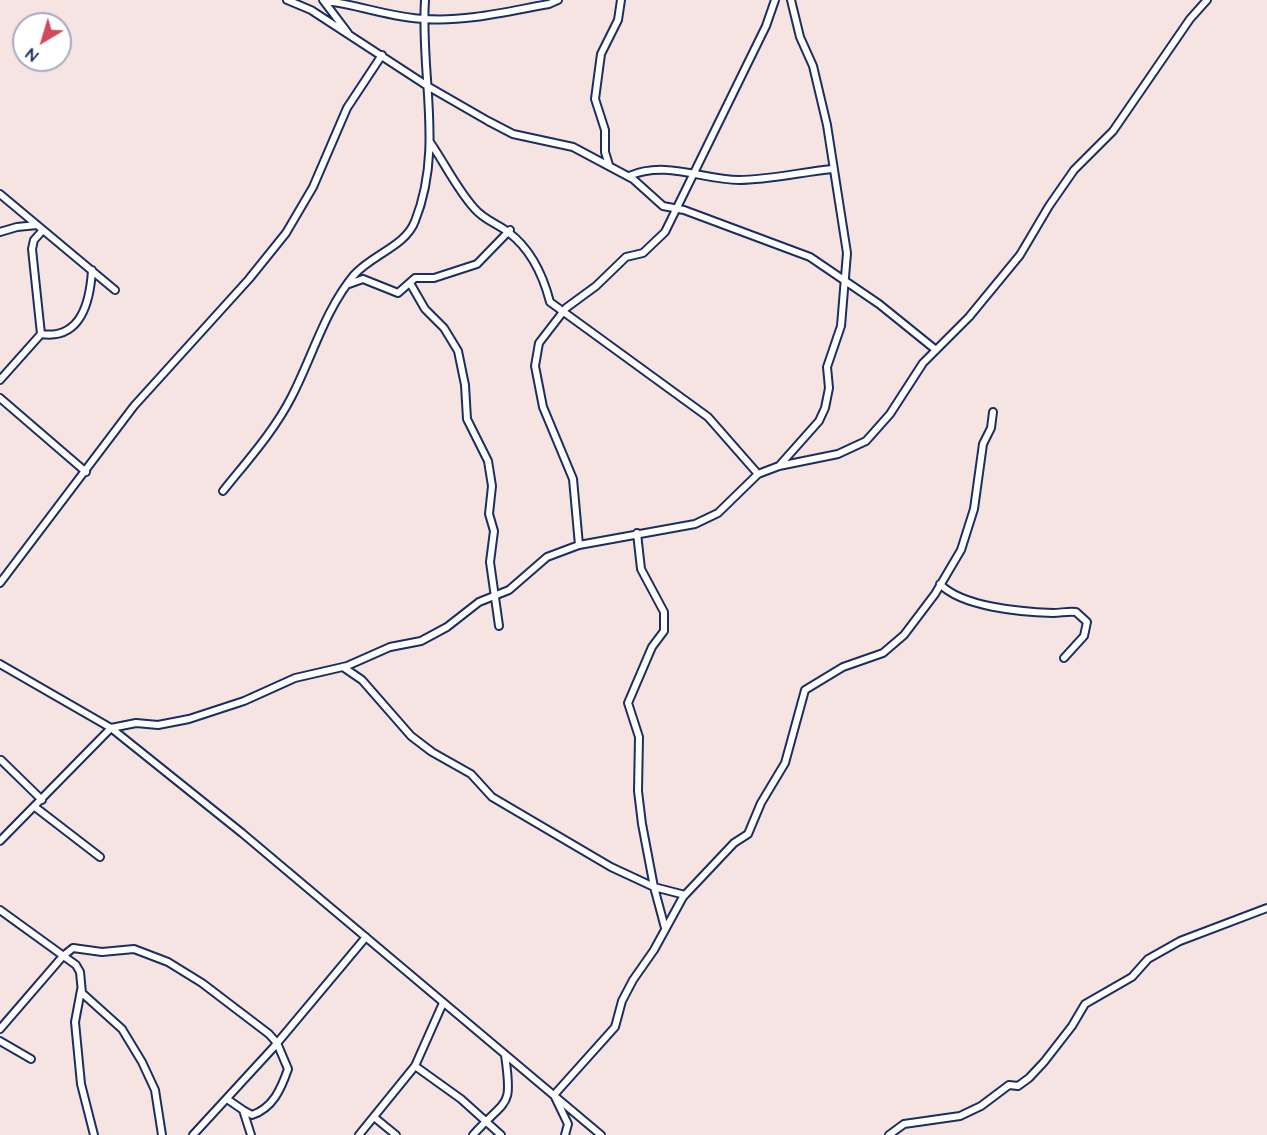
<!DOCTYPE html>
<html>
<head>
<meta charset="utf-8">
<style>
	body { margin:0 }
	#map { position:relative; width:1267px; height:1135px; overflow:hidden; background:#f5e4e1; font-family:"Architects Daughter",sans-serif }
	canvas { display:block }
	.north { position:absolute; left:12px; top:12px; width:60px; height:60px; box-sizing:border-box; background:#fff; border:2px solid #a4acbf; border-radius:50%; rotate:218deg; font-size:16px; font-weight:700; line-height:24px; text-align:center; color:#1b2f5e }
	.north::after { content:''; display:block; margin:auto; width:21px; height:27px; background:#d1495b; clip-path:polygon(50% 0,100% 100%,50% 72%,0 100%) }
</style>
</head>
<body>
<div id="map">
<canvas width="1267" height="1135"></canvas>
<div class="north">N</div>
</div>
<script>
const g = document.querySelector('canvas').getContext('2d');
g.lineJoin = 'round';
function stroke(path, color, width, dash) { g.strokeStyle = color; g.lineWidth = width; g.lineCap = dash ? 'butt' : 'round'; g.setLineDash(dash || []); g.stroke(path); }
const minor = new Path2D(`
	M287,0L311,10L429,87L488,121L513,134L573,147L633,179L663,206L684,210L810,257L879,304L936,350
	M323,0L348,33
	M324,1C358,4 391,18 425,19C466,22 509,11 549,4L558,0
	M430,142C445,164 457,189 474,208C484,220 496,223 508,232C531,249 543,275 550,302L708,417L758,474
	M609,165L605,152V130L595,99L601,54L618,20L621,0
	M629,176C666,160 703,180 739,180C768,180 802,172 832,169
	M0,194L115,290
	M0,232L17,227L37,225
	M410,283L425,309L444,328L458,351L465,385L467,419L488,461L492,486L489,514L494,531L490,562L499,626
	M349,284L363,279L398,293L415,278H434L477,264L510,230
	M41,334C81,340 90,302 92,270
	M0,380L41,334L32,249L34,240L43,230
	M0,398L86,472
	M779,466L819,421L825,408L829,388L827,367L841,326L847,253L827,125L813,66L800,37L791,0
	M223,491C247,461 275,430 292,396C313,355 325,310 354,275C371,255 406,246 415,221C444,149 420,74 425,0
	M637,533L641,569L664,612V631L652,647L628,703L639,737L638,791L642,824L654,887L665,928
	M579,545L573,479L543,407L535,366L539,343L566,308L596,286L626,257L643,253L665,232L766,26L775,0
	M0,583L134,406L249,279L286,233L313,187L347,108L382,55
	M940,584C962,607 1021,612 1053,613C1061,613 1068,611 1076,612L1087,622L1084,636L1064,658
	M0,664L111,728L242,833L601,1135
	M343,667L362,680L411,736L432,752L471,774L492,797L611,867L654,887L685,895
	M1,760L42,800
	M35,807L100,857
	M0,841L111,728L136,723L158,725L189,719L244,701L295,678L347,666L390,647L421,641L447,627L479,602L509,590L547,557L579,545L695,524L718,513L758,474L779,466L838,454L866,441L890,414L923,363L969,317L1020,255L1049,206L1074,170L1113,131L1190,19L1207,0
	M0,910L76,965L80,972L82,993L122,1029L142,1062L155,1090L162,1135
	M81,990L75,1022L81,1084L94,1135
	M0,1029L63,956L73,948L102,952L134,949L168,962L202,983L269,1034L277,1043L288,1069C281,1089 273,1108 252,1115L243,1110
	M0,1041L31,1059
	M415,1066L461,1099L501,1135
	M227,1099L243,1110L251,1135
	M374,1117L396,1135
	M193,1135L273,1048L366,937
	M359,1135L415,1066L443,1003
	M473,1135C507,1097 513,1110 505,1055
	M565,1135L568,1124L554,1095L615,1027L622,1001L633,980L654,950L683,897L734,843L748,834L761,803L785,763L805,690L843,667L883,653L904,635L935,594L961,550L974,509L983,444L991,428L993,412
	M889,1135L904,1124L960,1116L981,1106L1009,1085L1018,1086L1029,1078L1044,1062L1072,1026L1085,1004L1132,977L1148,959L1180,941L1267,908`);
stroke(minor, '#1b2f5e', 10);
stroke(minor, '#fff', 6);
</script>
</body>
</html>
